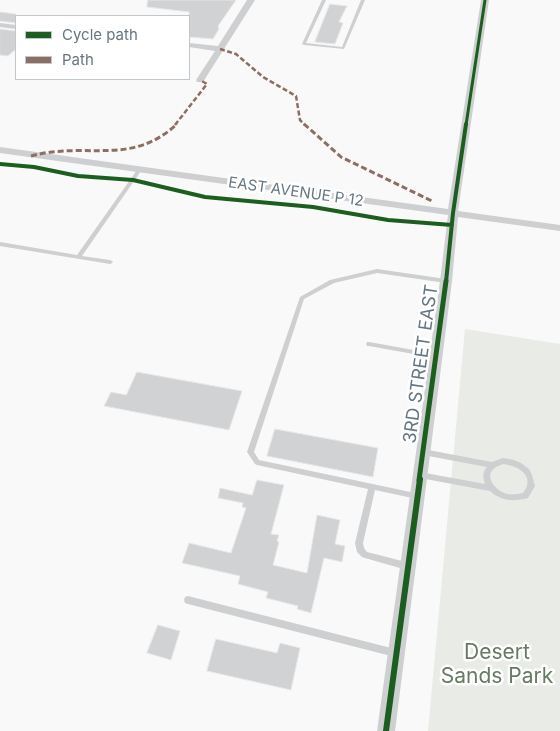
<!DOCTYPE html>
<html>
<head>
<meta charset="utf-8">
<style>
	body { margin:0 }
	#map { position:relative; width:560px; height:731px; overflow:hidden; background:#f9f9f9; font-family:Inter,sans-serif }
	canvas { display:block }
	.legend { position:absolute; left:15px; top:15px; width:175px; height:65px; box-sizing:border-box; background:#fff; border:1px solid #c1c8cd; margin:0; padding:6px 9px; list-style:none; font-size:15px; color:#657683 }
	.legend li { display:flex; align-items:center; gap:10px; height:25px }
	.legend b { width:25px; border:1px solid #c1c8cd }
</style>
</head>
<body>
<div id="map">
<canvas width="560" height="731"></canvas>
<ul class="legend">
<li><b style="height:6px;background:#1b5e20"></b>Cycle path</li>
<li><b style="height:6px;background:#8d6e63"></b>Path</li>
</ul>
</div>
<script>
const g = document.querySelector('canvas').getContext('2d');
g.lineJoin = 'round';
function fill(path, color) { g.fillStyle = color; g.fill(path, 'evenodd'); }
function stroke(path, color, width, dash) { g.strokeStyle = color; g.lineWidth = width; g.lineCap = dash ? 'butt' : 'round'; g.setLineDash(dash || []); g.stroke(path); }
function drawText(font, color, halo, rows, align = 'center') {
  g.font = font + ' Inter,sans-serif'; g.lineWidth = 5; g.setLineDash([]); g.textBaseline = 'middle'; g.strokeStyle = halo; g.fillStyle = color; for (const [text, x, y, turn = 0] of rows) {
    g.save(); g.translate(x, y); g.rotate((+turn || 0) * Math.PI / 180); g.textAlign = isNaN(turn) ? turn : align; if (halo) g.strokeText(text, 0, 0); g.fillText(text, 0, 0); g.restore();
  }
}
fill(new Path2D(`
	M465,329L560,344V731H428Z`), '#e8ebe6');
const building = new Path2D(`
	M148,0H236L218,26L219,29L213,39L189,37V12L147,7Z
	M330,4L347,6L339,22L343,23L335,44L315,42Z
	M0,12L16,14V23L0,21Z
	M0,29L16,31V49L8,56L0,55Z
	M137,372L242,391L229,430L104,406L111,392L126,395Z
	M275,429L378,448L373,477L267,456Z
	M257,480L284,485L271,534L279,535L277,541L279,542L273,565L307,573L317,515L340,520L335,544L345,546L342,562L324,558L311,613L297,609L298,606L266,598L268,592L238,584L240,576L182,563L189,543L231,553L246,508L242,507L243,503L218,498L220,488L252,495Z
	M158,625L180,631L171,660L147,653Z
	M216,639L277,653L280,643L300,648L291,690L207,671Z`);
fill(building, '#d0d2d3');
stroke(building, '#e8e8e8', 1);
fill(new Path2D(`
	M322,0H326L306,43L342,47L361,0H365L344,49L304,45L302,44Z
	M137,170H141V171L82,256L110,260L112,261L113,262L112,263L110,264L0,246V242L77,255Z
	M377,269L446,279L449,281L446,283L377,273L334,283L304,299L254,452L259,460L420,494L421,496L420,498L417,499L375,490L363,543L364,548L367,552L410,563L411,566L410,569L407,570L365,558L362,557L357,552L355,543L368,489L257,465L255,464L247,452L300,297L330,280Z
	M367,342H369L436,354L439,356L436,358L369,346H367L366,344Z
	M423,449L492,462L503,458L514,460L521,463L529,469L532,475L535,486L528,498C514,502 501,501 490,491L420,478L418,477L416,475L418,473L420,472L485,484C483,478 482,472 487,467L423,455L421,454L420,452L421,450ZM503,464C514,465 531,472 527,486C526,489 524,491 523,493C517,494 512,495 507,494C496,491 482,476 496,467C498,466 501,465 503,464Z
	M188,596L395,649L398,650L399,653L398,656L395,657L188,604L185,603L184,600L185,597Z`), '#cecfd0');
fill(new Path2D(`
	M247,0H255L203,82H197L196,80L215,51L189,47V43L218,46Z
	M481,0H489L458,211L560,225V231L458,217L452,281L395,731H377L440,281L448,215L0,153V147L448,209Z
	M0,23L16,25V29L0,27Z`), '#cecfd0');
stroke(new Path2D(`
	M220,49L236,54L263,77L296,96L300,120L305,125
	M175,125L207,84L200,80`), '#8d6e63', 2.5, [5, 2.5]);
stroke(new Path2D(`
	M304,124L341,157L434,202
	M31,156C86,141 131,167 177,124`), '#8d6e63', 3, [6, 3]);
stroke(new Path2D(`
	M466,125L485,0`), '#1b5e20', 3);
stroke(new Path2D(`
	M0,164L34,167L78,176L133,180L205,197L313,207L388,220L452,225
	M446,282L453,213L466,124`), '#1b5e20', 4);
stroke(new Path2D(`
	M419,480L446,281`), '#1b5e20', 5);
stroke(new Path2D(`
	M386,731L420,479`), '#1b5e20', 6);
drawText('15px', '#657683', '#fff', [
	["EAST AVENUE P 12",296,192,8]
]);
drawText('18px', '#657683', '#fff', [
	["3RD STREET EAST",421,364,-82]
]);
drawText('21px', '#687a64', '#fff', [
	["Desert",497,653],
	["Sands Park",497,677]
]);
</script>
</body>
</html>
